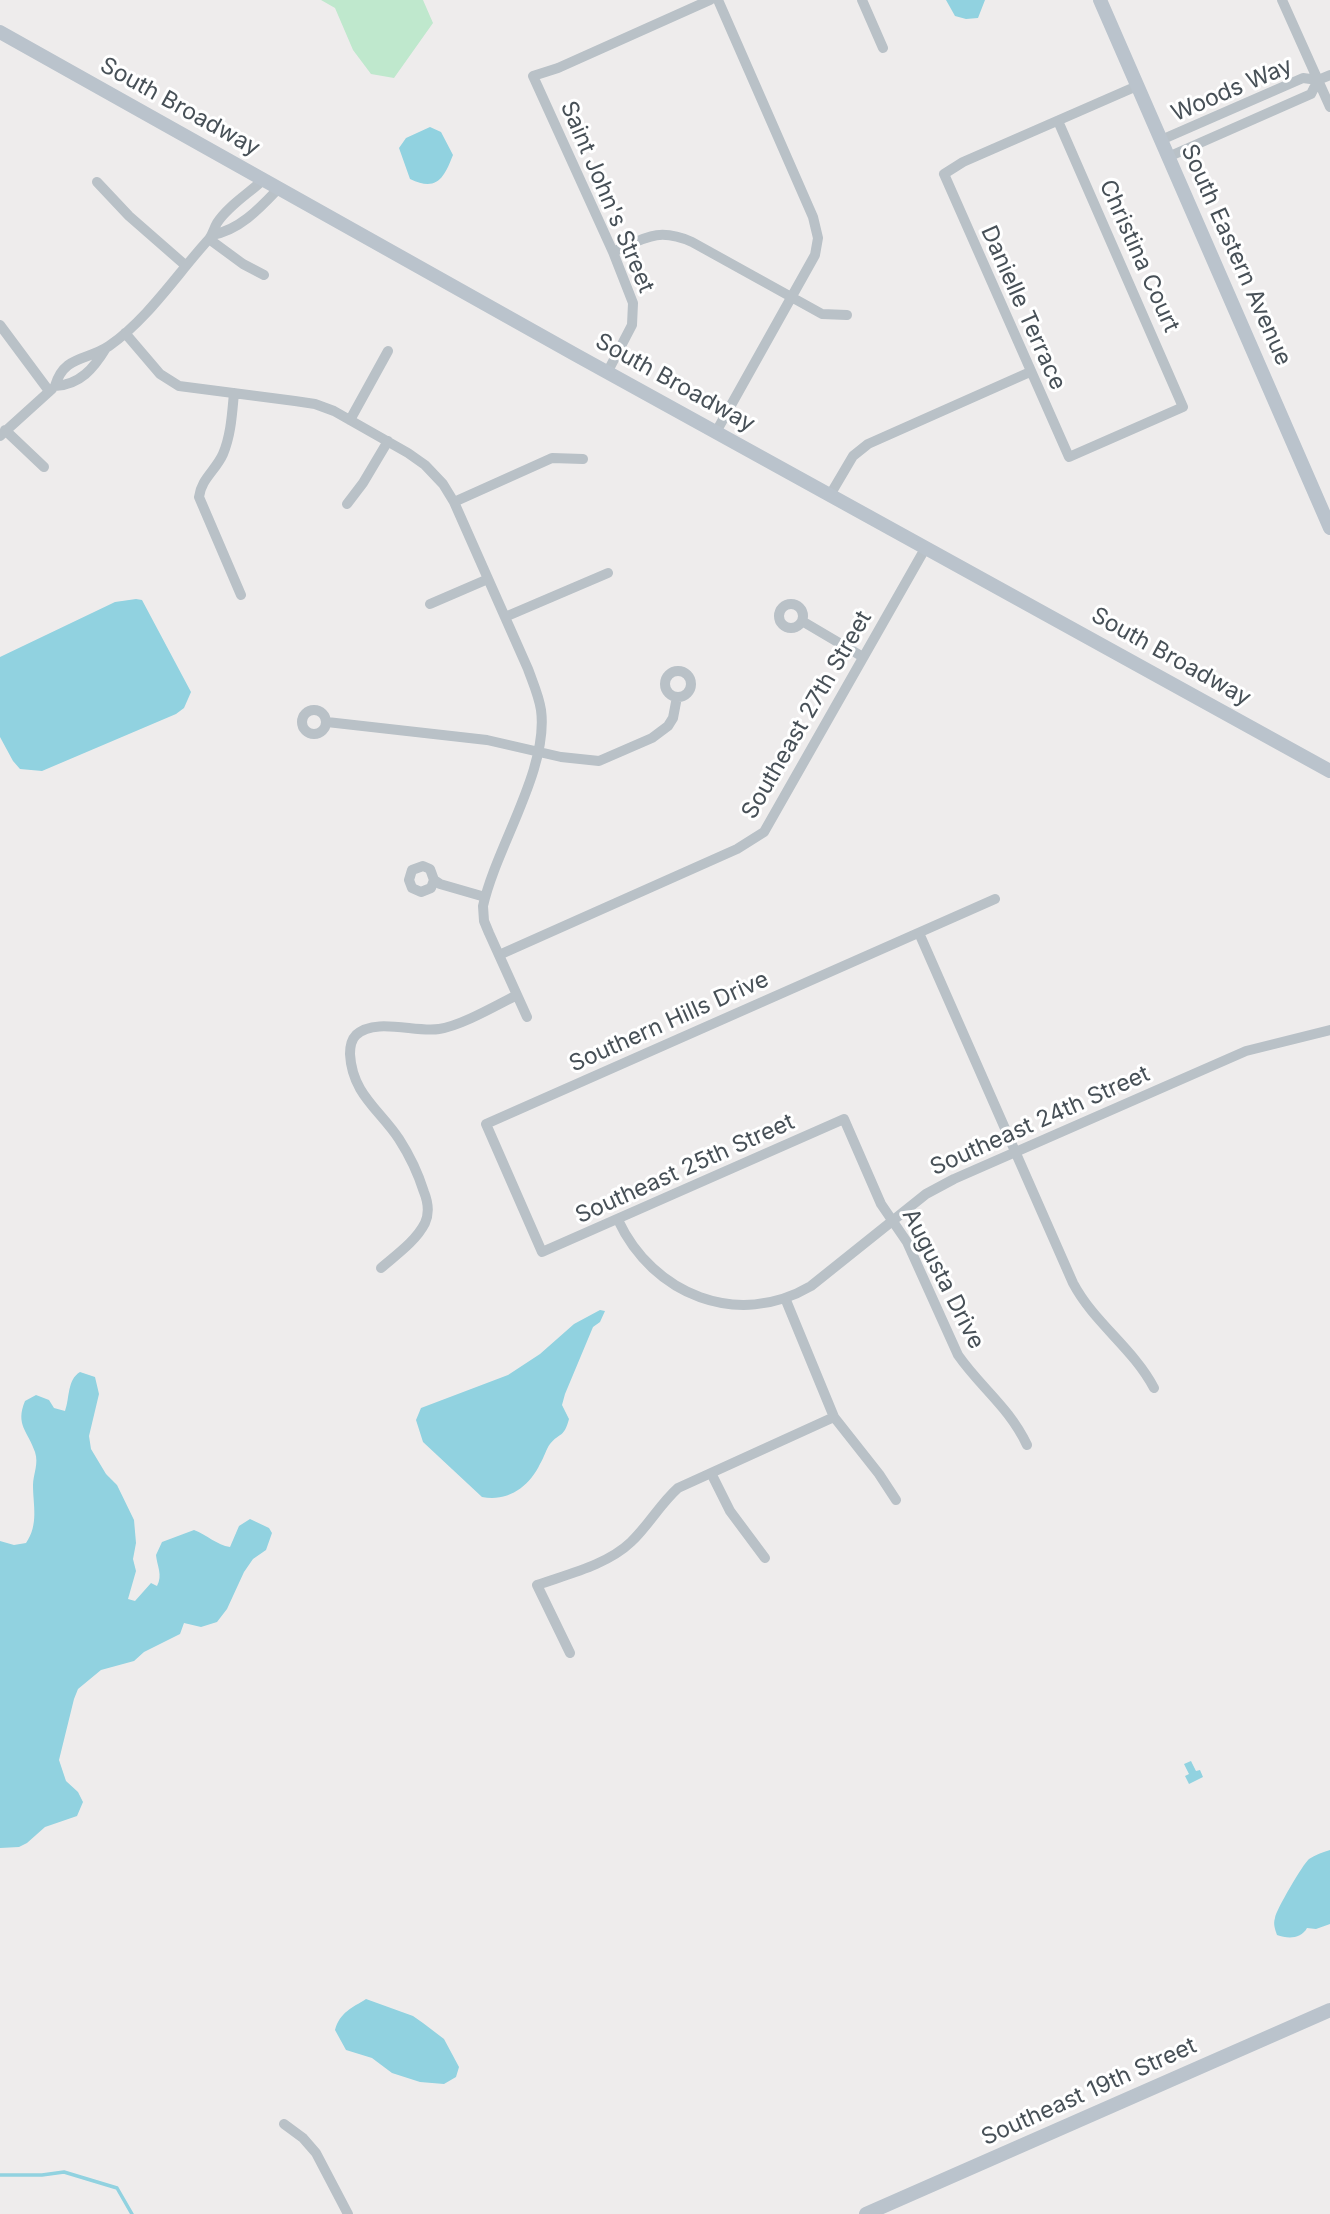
<!DOCTYPE html>
<html>
<head>
<meta charset="utf-8">
<style>
	body { margin:0 }
	canvas { display:block; background:#eeecec }
</style>
</head>
<body>
<canvas width="1330" height="2214"></canvas>
<script>
const g = document.querySelector('canvas').getContext('2d');
g.lineJoin = 'round';
function fill(path, color) { g.fillStyle = color; g.fill(path, 'evenodd'); }
function stroke(path, color, width, dash) { g.strokeStyle = color; g.lineWidth = width; g.lineCap = dash ? 'butt' : 'round'; g.setLineDash(dash || []); g.stroke(path); }
function drawText(font, color, halo, rows, align = 'center') {
  g.font = font + ' Inter,sans-serif'; g.lineWidth = 6; g.setLineDash([]); g.textBaseline = 'middle'; g.strokeStyle = halo; g.fillStyle = color; for (const [text, x, y, turn = 0] of rows) {
    g.save(); g.translate(x, y); g.rotate((+turn || 0) * Math.PI / 180); g.textAlign = isNaN(turn) ? turn : align; if (halo) g.strokeText(text, 0, 0); g.fillText(text, 0, 0); g.restore();
  }
}
fill(new Path2D(`
	M321,0H423L433,23L394,78L371,74L353,50L335,8Z`), '#bfe8cd');
fill(new Path2D(`
	M946,0H985L978,18L966,19L955,16Z
	M430,127L441,132L453,155C444,178 437,192 410,179L399,148L406,138Z
	M136,599L142,600L191,692L184,708L176,714L42,771L20,769L13,761L0,737V657L115,602Z
	M600,1310L605,1311L600,1322L593,1327L565,1394L562,1405L569,1419C564,1438 560,1432 550,1444C546,1449 544,1458 540,1464C529,1487 508,1502 482,1497L423,1442L416,1420L421,1408L508,1375L540,1354L574,1324Z
	M80,1372L95,1377L99,1394L89,1436L91,1449L106,1474L117,1485L134,1520L136,1543L133,1559L136,1571L128,1599L135,1601L151,1583L157,1586C163,1575 157,1566 156,1555L162,1542L194,1530C207,1535 217,1545 230,1547L239,1526L250,1519L269,1528L272,1533L266,1550L253,1559L244,1572L227,1609L217,1622L201,1627L184,1623L180,1634L144,1652L134,1661L101,1670L78,1689L74,1699L59,1760L66,1781L78,1792L83,1802L77,1816L45,1827L27,1843L19,1847L0,1848V1541L14,1545L26,1543C39,1524 33,1506 33,1485C33,1474 39,1464 35,1452C28,1431 15,1425 25,1401L36,1395L49,1400L54,1408L65,1411C70,1397 67,1380 80,1372Z
	M1191,1761L1196,1771L1200,1770L1203,1777L1189,1784L1185,1776L1189,1774L1184,1764Z
	M1330,1850V1924L1316,1929L1307,1928C1301,1939 1288,1939 1277,1935C1275,1929 1273,1924 1275,1918C1276,1910 1303,1864 1309,1859C1315,1855 1323,1852 1330,1850Z
	M366,1999L413,2016L423,2023L444,2039L459,2067L456,2077L444,2084L420,2082L392,2073L372,2058L346,2050L335,2030C340,2012 352,2008 366,1999Z`), '#91d2e0');
stroke(new Path2D(`
	M0,2175H42L64,2172L117,2188L132,2214`), '#91d2e0', 3.5);
stroke(new Path2D(`
	M862,0L883,48
	M1282,0L1330,107
	M1318,80L1330,75
	M1058,121L1183,407L1069,457L944,174L963,162L1137,86
	M1161,140L1303,78L1318,80L1311,94L1168,157
	M97,182L129,216L185,265
	M212,235C240,230 260,208 279,188
	M209,239L243,264L264,275
	M613,252C645,238 658,227 692,242L822,314L847,315
	M0,325L49,391
	M125,333L160,374L179,386L295,401L315,404L334,411L408,453L425,465L443,484L454,502L528,669C533,683 539,696 541,710C549,769 496,847 483,906L484,921L489,933L527,1017
	M106,348C94,368 80,385 55,386C64,355 87,361 109,346C148,319 177,274 209,239C213,234 214,228 217,223C228,206 248,194 263,180
	M608,371L632,325L633,303L613,252L533,76L558,68L710,0
	M234,393C232,414 231,435 223,454C216,470 201,479 199,497L241,595
	M350,420L388,351
	M5,430L44,467
	M716,432L815,255L818,238L813,217L718,0
	M0,436L52,389
	M830,495L853,456L868,444L1030,372
	M454,502L552,458L583,459
	M347,504L363,483L388,441
	M430,604L488,579
	M779 616a12 12 0 1 1 24 0a12 12 0 1 1-24 0Z
	M505,617L608,573
	M802,621L863,657
	M665 684a13 13 0 1 1 26 0a13 13 0 1 1-26 0Z
	M302 722a12 12 0 1 1 24 0a12 12 0 1 1-24 0Z
	M327,722L487,740L561,757L599,761L652,738L668,726L673,718L677,697
	M434,880L431,888L421,892L412,888L409,880L412,870L423,866L430,869L434,880L440,884L485,897
	M995,899L486,1124L542,1252L844,1119L881,1204L907,1242L958,1355C981,1388 1009,1407 1027,1445
	M919,933L1073,1283C1094,1323 1133,1348 1154,1388
	M499,955L737,849L764,832L926,547
	M618,1220C653,1295 738,1329 811,1286L926,1194L954,1179L1246,1051L1330,1030
	M381,1268C396,1255 416,1241 425,1223C430,1212 428,1202 424,1192C418,1173 410,1156 399,1139C380,1110 352,1094 350,1054C350,1048 351,1040 356,1035C375,1017 416,1033 439,1029C461,1026 497,1005 517,995
	M785,1298L834,1417L879,1474L896,1500
	M711,1473L730,1511L765,1558
	M570,1653L537,1585C568,1574 607,1565 631,1542C649,1525 660,1504 678,1488L834,1417
	M284,2124L303,2138L316,2153L348,2214`), '#b9c1c7', 10);
stroke(new Path2D(`
	M1100,0L1330,528
	M0,32L576,355L1330,771
	M866,2214L1330,2010`), '#bac3cc', 14);
drawText('23px', '#475057', '#fff', [
	["Woods Way",1232,90,-23],
	["South Broadway",180,107,29],
	["Saint John's Street",607,197,67],
	["South Eastern Avenue",1236,255,66],
	["Christina Court",1139,256,66],
	["Danielle Terrace",1023,308,66],
	["South Broadway",675,383,29],
	["South Broadway",1171,657,29],
	["Southeast 27th Street",807,715,-60],
	["Southern Hills Drive",669,1022,-24],
	["Southeast 24th Street",1040,1121,-24],
	["Southeast 25th Street",685,1169,-24],
	["Augusta Drive",943,1279,63],
	["Southeast 19th Street",1089,2092,-24]
]);
</script>
</body>
</html>
